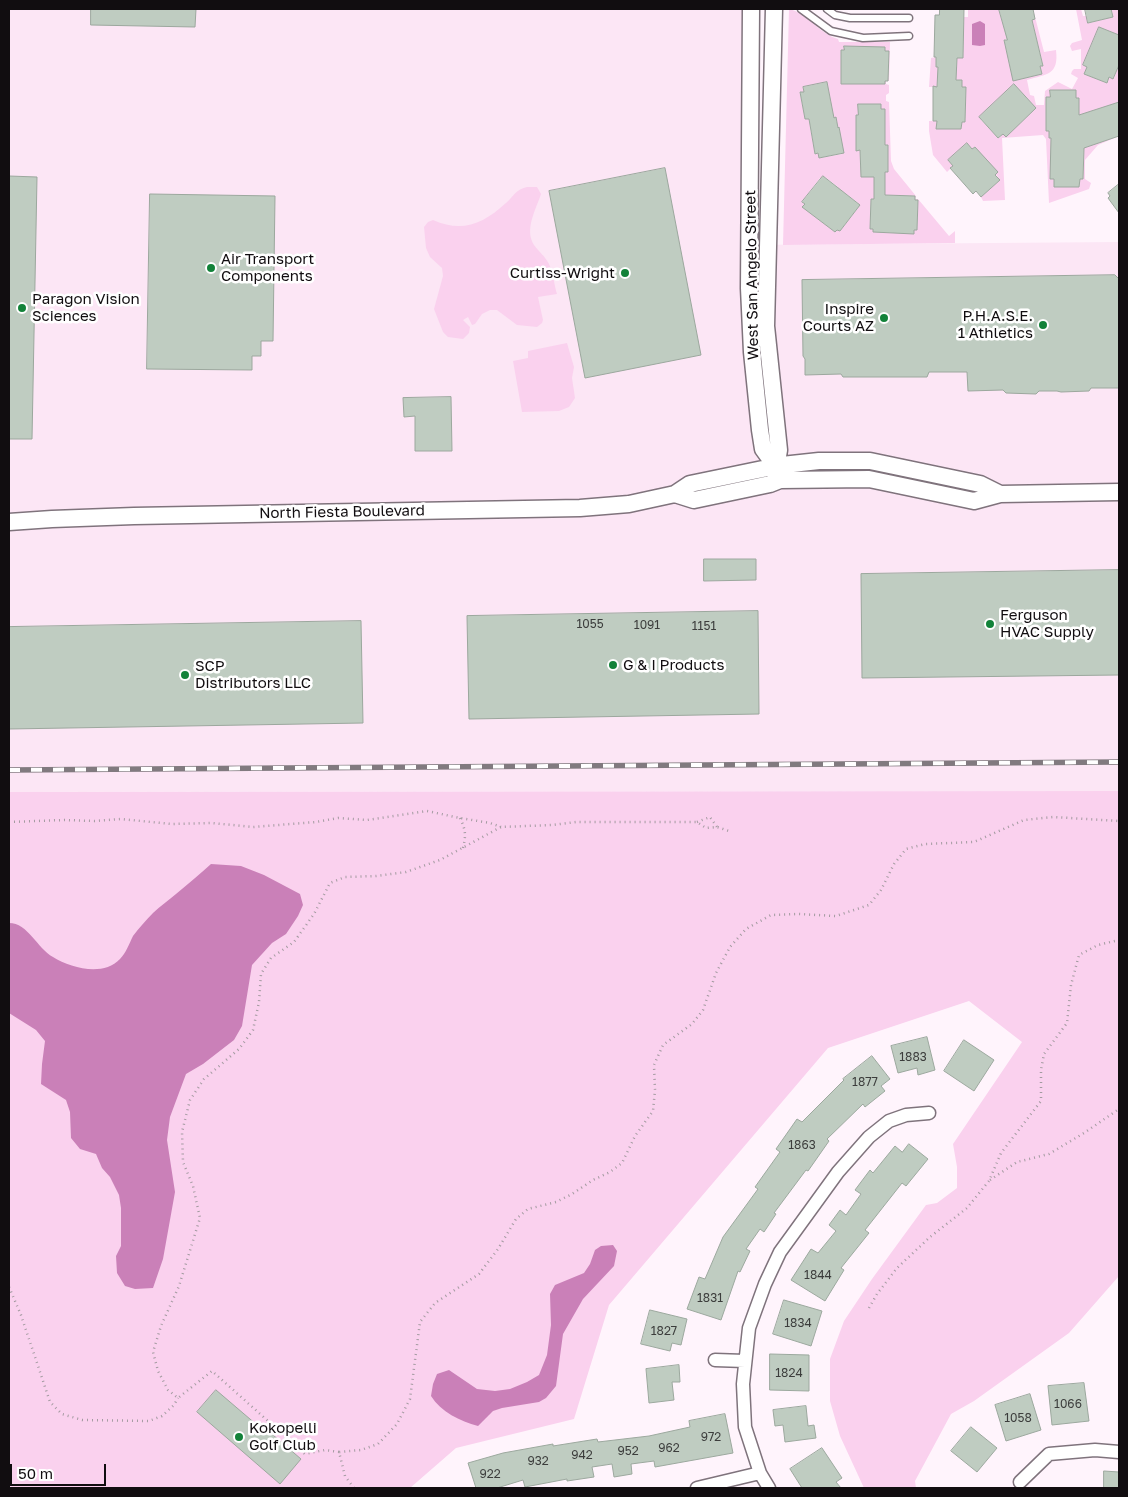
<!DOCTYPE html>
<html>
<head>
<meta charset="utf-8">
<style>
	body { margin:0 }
	#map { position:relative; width:1128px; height:1497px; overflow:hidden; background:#fff4fc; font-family:"Golos Text",sans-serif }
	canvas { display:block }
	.frame { position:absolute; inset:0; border:10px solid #110d10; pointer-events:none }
	.scale { position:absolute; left:10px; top:1464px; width:96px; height:22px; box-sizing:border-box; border:2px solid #110d10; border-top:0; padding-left:6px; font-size:15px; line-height:18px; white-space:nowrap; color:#110d10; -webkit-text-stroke:4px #fff; paint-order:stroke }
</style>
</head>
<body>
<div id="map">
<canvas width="1128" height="1497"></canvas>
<div class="frame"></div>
<div class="scale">50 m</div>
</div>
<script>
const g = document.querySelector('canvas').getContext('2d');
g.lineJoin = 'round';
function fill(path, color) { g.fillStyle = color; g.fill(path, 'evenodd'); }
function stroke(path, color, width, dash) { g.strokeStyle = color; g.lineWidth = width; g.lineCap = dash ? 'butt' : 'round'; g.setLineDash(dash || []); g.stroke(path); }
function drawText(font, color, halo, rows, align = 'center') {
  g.font = font + ' "Golos Text",sans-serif'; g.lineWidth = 5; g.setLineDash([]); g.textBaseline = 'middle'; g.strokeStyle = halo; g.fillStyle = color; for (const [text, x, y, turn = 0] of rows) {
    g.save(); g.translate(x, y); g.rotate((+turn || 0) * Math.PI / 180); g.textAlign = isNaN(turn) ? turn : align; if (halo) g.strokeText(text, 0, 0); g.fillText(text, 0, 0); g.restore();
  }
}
fill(new Path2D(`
	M9,9H745L740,245L1119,242V791L9,792Z`), '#fce6f5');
fill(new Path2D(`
	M789,9C808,13 818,33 838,39L839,42H890L889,81H886V84L889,85V93L886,95V101L889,102L891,161L894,169L916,196L915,199H918L949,236L955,231V243L783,245ZM869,47H885V51H889L888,80L885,81V84H844L841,80V51ZM826,83L829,93L833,118H836L838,128H839L842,154L820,158L818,153L815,154L810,127L813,122L810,123L809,119H805L800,93L804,92L803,87ZM858,104H881V109H885V145H888V172L860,166V150L856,115H858ZM825,177L838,187L836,190L845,193L858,203L856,206L858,208L840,231L837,230L835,232L803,207L805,204L802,202L820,178L823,180ZM874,195L915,196V200H918L917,230H914V233L873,232V229L870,228L871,199H874Z
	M968,9H999L1007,39L1004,40L1012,73L1042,74L1040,66L1043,65L1032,20L1035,19L1033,9L1044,52L1056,50C1059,75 1047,74 1027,80L1030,95L1034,96L1036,105H1044L1045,91L1058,82L1072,89L1078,78L1071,74L1072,71L1074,69H1081V49L1072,51L1070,46L1072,43L1082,40L1076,9H1081L1083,16H1087L1089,23L1112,17L1111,10L1119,9V35L1103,29L1083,65L1087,67L1084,74L1107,83L1109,77L1114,78L1119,65V102L1089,112L1098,143L1119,136L1098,145L1085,160V179L1091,183L1089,189L1049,203L1046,139L1043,135L1002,138L1005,200L983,201L981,197L1000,180L975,147L972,149L967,144L953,166L947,172L933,155L929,131V121H937V129H961L962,122L965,121L966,88L962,87V80L938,79L937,87H929L931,58L936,57V67H957V58H963L964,17H968ZM1016,87L1033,105L1028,110L1031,113L1006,136L1003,134L998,138L981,120ZM1050,90H1076V98H1079L1075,138L1084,145L1083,179H1080L1079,187L1054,186L1055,138H1049V131H1046V98L1050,97Z
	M527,187H537L541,194C536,209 524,230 534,245C539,252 545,256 549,264C553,272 554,284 557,294L538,297L543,320L542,323L537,327L517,325L497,310H490L482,314L475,324L472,325L468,317L463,320L470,327L469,333L463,339L448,337L443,332L434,309L443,276L442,268L430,257L426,248L424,227L428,222L433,220C462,233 483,224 506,203C514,196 515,190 527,187Z
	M567,343L574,367L572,378L575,398L569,407L559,411L522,412L513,361L528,358V351Z
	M1119,791V1276L1069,1333L974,1401L951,1414L915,1481L916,1488H864L840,1436L830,1401V1359L844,1321L872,1279L926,1205L937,1203L957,1188V1167L953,1144L1022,1042L969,1001L828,1048L609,1305L574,1419L456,1448L410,1488H9V792Z`), '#fad1ee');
fill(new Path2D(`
	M980,21L985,24V45L980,46L972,45V24Z
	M211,864L241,866L264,875L300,894L303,905L298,916L286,934L272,943L252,965L242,1026L234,1040L203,1064L186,1074L170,1117L167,1140L175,1192L163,1259L153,1288L135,1289L125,1286L117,1273L116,1256L121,1246V1208L119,1195L110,1177L102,1168L96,1154L80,1149L71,1138L70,1112L66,1100L41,1084L42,1064L45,1041L36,1030L9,1013V923C28,923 37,948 53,957C71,968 103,977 120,959C126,953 129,944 133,936C139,928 146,920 153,913C160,906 169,900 176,894C188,884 200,874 211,864Z
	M613,1245L617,1251L614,1266L583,1299L563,1334L556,1386L546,1398L539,1402L502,1408L493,1411L478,1426C460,1421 441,1412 431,1396L433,1384L437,1374L449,1370L477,1389L495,1391L510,1389L527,1382L539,1375L547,1355L551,1325L550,1294L555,1285L584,1273L590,1264L595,1250L601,1246Z`), '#ca80b8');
const building = new Path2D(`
	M91,9H196L195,27L91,25Z
	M940,9H964L963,58H957L956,80H962V87H966L965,122H962L961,129H936L937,121H933V86L937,87L938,67H936V57H934L935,15H939Z
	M999,9H1033L1035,19L1032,20L1043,66H1040L1042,74L1013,81L1004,40H1007Z
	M1085,9H1111L1113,17L1088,23Z
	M1099,27L1119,35V65L1113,79L1109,77L1107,83L1084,74L1087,67L1083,65Z
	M844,46L885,47V51H889L888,81H885V84H841V50H844Z
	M827,82L834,118L836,117L838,128L839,127L844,153L819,158L818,153L815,154L809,119H805L800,92H804L803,87Z
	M1014,84L1036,108L1006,137L1003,134L998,138L979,117Z
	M1050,90H1076V98H1079V115L1119,102V136L1084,148L1083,179H1080L1079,187H1054V179H1050L1051,138H1049V131H1046V97H1050Z
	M858,104H881V109H885V145H888V172H885V195L915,196V200H918L917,230H914V234L873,232V229H870L871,199H874V177H861L860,150L856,151V115H858Z
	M967,143L972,149L975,147L998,172L995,175L1000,180L981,197L976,191L973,194L950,168L953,166L948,160Z
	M665,168L701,355L585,378L549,191Z
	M9,176L37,177L32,439H9Z
	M823,176L860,205L840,231L837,230L835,232L802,207L805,204L802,202Z
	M1119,184V213L1108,198L1110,196L1108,193Z
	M150,194L275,196L273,341H261V356H252V370L147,369Z
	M1115,275L1119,279V388H1091L1089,391L1061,392L1057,391H1039L1036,394L1006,393L1003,390L968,391L967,372H929L927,377H843L841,374L805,375V359L803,356L802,280Z
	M451,397L452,451H415V416L404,417L403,398Z
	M704,559H756V580L704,581Z
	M1119,570V675L862,678L861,574Z
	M758,611L759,714L469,719L467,616Z
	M361,621L363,723L9,729V627Z
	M927,1037L935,1070L918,1075L917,1068L898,1073L891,1046Z
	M964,1040L994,1060L974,1091L944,1071Z
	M872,1056L890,1079L881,1086L885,1091L865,1107L863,1104L827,1139L829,1141L808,1171L806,1170L774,1213L776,1214L764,1232L760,1229L746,1249L750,1251L740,1272L738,1271L721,1320L687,1309L699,1277L705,1279L723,1237L758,1189L755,1187L780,1152L776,1149L797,1119L802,1122L844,1080L843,1079Z
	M909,1144L928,1159L906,1186L902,1183L865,1230L869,1233L841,1268L844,1270L825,1301L791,1280L811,1249L818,1253L836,1231L829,1225L840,1210L846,1215L861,1194L855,1190L870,1170L873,1173L895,1146L902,1152Z
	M784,1300L822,1311L811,1346L773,1334Z
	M650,1310L687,1319L681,1345L672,1343L670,1351L641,1344Z
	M770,1354L809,1355V1391L770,1390Z
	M679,1365L680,1382H672L674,1400L649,1403L646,1369Z
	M1084,1383L1089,1421L1052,1425L1048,1386Z
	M216,1390L264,1431L266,1429L301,1459L280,1484L197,1412Z
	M1030,1394L1041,1430L1006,1441L995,1405Z
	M806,1406L808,1426L814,1425L816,1438L785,1442L783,1425L775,1426L773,1410Z
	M725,1414L733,1453L655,1467L654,1461L631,1464L632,1474L614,1477L612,1464L592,1467L594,1477L567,1481V1479L525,1487L523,1480L497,1488H476L468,1463L503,1453L553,1444V1446L597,1439L598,1442L649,1436L690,1427L689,1421Z
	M971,1427L997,1448L977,1472L951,1451Z
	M822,1448L842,1478L836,1482L841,1488H802L790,1469Z
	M1104,1471L1119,1472V1488H1104Z`);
fill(building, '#bfccc1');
stroke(building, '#9ca89e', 1);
const service = new Path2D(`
	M801,9L831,31L863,38L909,36
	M827,9L835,15L850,18H909`);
const minor = new Path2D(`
	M715,1360L745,1361
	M1020,1482L1049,1454L1095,1450L1119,1452
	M697,1488L760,1473
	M769,1488L760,1473L745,1427L743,1384L749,1328L765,1284L780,1252L838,1172L869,1137L889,1121L906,1115L929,1113`);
const tertiary = new Path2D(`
	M751,9L749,288L752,352L760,430L763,449L776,467L780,480
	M774,9L766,326L779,450L776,467
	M675,494L694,500L770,484L780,480L869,479L974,501L1000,494L1119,492
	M9,522L52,519L134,516L580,508L629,504L675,494L690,484L782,465L819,461H870L980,484L1000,494`);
stroke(service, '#7f737c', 9);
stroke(minor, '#7f737c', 15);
stroke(tertiary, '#7f737c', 19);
stroke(new Path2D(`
	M460,818C466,830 466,836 463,848
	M9,822L64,820L94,821L121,819L171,824L212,823L253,827L316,822L338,818L367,820L427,811L460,818L490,823L501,827
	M697,822L710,817L717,827
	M990,1180L1017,1162L1049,1154L1084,1133L1119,1109
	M9,1287L21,1315L50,1402L62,1414L82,1420L149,1421L162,1416L174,1405L178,1398
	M869,1308L877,1294L897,1268L930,1237L967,1208L989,1181L1001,1153L1041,1101V1070L1044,1054L1067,1023L1071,985L1079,955L1098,945L1119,940
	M339,1452L325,1450L305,1454L212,1371L178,1398L168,1390L158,1371L153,1352L161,1326L179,1286L200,1218L193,1186L183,1162L182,1132L190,1100L204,1079L239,1049L253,1030L259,1002L261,974L271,958L294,942L314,914L330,883L345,877L376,876L406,872L440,860L501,827L552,825L576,822H697L706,828L717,827L729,831
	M354,1488L345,1476L339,1452L361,1450L378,1444L397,1424L410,1399L420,1322L435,1303L479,1274L498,1249L516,1219L528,1209L556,1202L572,1194L593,1180L610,1172L622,1163L635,1136L653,1111L655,1090L654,1065L663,1045L692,1024L703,1010L716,973L730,947L746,929L771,915L798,914L836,916L869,905L881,890L894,864L906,849L925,844L974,842L1024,820L1053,817L1119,821`), '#a49ba1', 2.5, [1, 4]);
stroke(service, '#fff', 6);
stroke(minor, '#fff', 12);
stroke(tertiary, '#fff', 16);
const rail = new Path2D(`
	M9,770L1119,762`);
stroke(rail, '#817a7f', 5.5);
stroke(rail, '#fff', 4, [11]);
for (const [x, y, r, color] of [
	[211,268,5,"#128239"],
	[625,273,5,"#128239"],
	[22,308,5,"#128239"],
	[884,318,5,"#128239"],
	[1043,325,5,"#128239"],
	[990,624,5,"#128239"],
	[613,665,5,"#128239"],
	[185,675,5,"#128239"],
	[239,1437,5,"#128239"]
]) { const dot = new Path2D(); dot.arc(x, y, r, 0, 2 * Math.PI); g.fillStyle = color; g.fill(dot); stroke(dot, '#fff', 2); }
drawText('12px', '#3c3d3c', null, [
	["1055",590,624],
	["1091",647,625],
	["1151",704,626],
	["1883",913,1057],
	["1877",865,1082],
	["1863",802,1145],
	["1844",818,1275],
	["1831",710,1298],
	["1834",798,1323],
	["1827",664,1331],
	["1824",789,1373],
	["1066",1068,1404],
	["1058",1018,1418],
	["972",711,1437],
	["962",669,1448],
	["952",628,1451],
	["942",582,1455],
	["932",538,1461],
	["922",490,1474]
]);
drawText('15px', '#110d10', '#fff', [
	["Air Transport",221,259],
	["Components",221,276],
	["Curtiss-Wright",615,273,"right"],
	["Paragon Vision",32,299],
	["Sciences",32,316],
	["Inspire",874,309,"right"],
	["Courts AZ",874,326,"right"],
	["P.H.A.S.E.",1033,316,"right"],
	["1 Athletics",1033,333,"right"],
	["Ferguson",1000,615],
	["HVAC Supply",1000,632],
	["G & I Products",623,665],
	["SCP",195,666],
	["Distributors LLC",195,683],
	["Kokopelli",249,1428],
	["Golf Club",249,1445]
], 'left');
drawText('15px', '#110d10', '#fff', [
	["West San Angelo Street",752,275,-91],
	["North Fiesta Boulevard",342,512,-1]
]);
</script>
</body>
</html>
